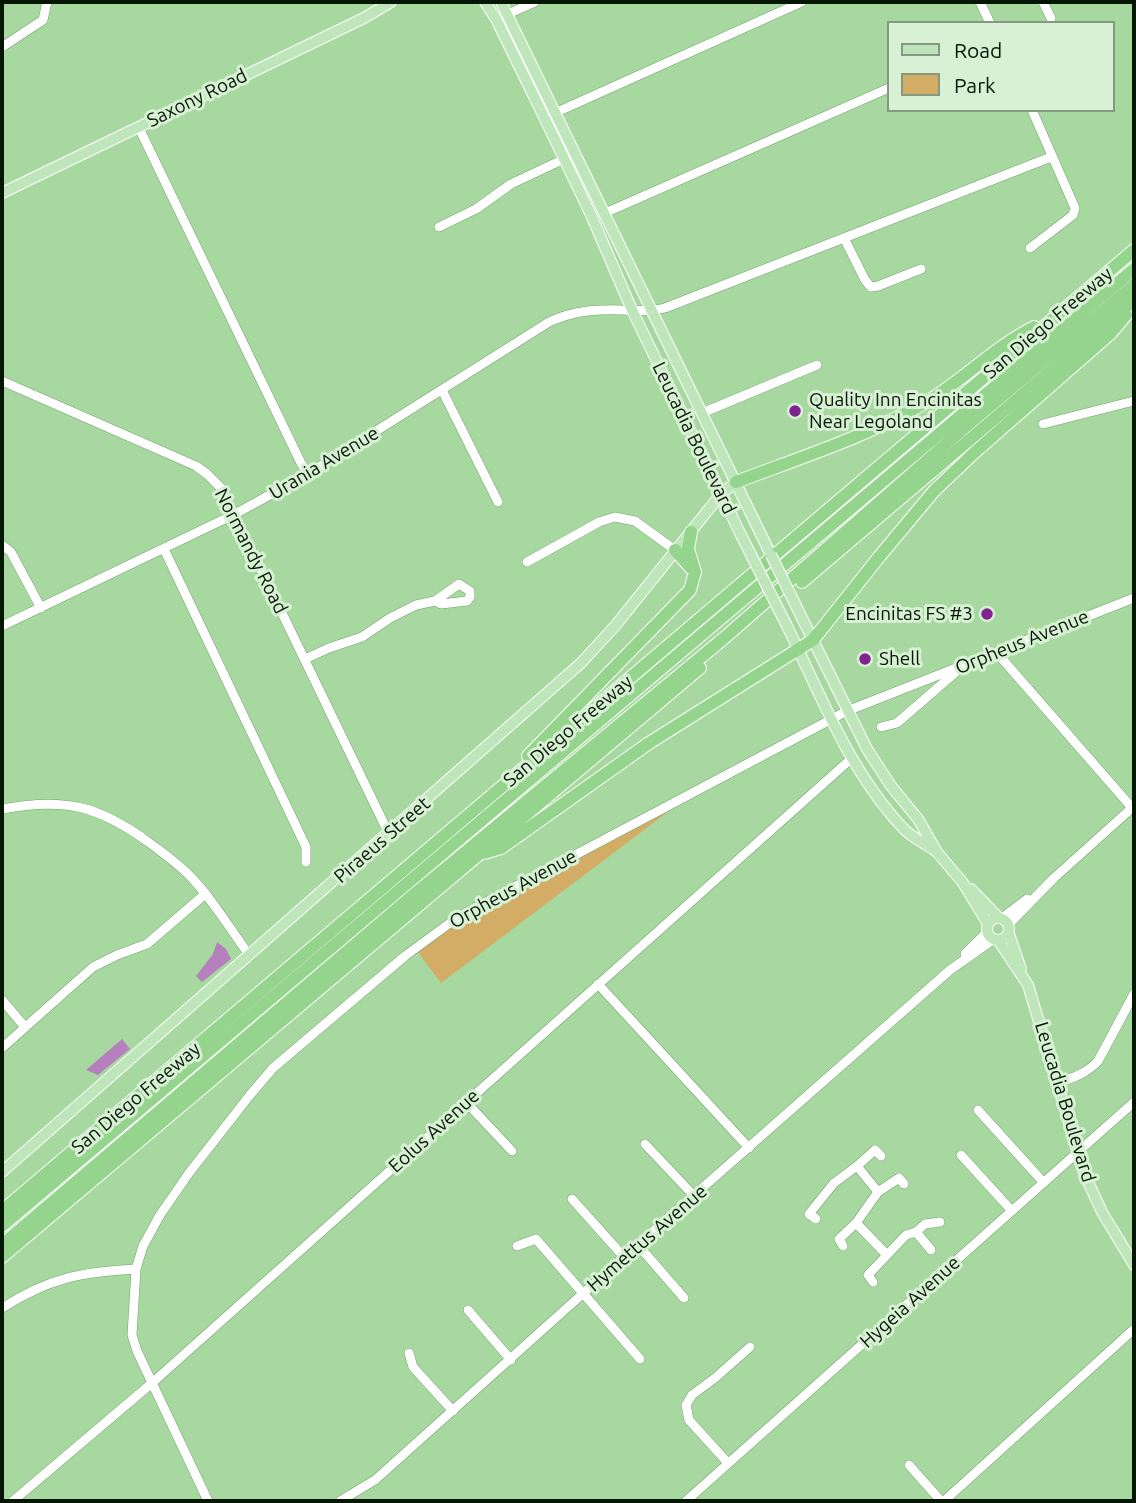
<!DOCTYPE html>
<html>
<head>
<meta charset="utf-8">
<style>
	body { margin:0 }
	#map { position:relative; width:1136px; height:1503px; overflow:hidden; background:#a7d8a0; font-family:Ubuntu,sans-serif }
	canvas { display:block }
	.frame { position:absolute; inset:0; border:4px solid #051604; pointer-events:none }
	.legend { position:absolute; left:887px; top:21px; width:228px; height:91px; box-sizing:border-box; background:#d8f1d5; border:2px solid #849981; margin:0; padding:9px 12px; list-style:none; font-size:21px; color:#051604 }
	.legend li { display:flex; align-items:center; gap:14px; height:35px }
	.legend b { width:35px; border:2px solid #849981 }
</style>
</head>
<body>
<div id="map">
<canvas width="1136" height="1503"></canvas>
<div class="frame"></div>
<ul class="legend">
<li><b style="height:9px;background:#bfe5ba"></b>Road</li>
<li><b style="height:19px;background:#d3ad66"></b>Park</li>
</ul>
</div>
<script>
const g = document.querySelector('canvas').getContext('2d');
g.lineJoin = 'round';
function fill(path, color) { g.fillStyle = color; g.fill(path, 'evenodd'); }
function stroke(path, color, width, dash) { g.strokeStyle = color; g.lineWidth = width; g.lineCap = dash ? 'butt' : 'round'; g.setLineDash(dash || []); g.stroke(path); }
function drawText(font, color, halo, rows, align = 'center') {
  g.font = font + ' Ubuntu,sans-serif'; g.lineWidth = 6; g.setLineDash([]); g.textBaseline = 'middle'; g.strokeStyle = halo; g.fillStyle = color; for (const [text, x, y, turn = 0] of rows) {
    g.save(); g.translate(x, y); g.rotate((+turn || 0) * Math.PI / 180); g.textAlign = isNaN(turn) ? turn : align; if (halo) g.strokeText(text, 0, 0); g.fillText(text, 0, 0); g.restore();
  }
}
fill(new Path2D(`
	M701,787L441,983L414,947L423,939Z`), '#d3ad66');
fill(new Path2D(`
	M217,942L226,949L231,959L202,982L196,976L213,954Z
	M122,1039L130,1049L98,1075L86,1070Z`), '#b67fbe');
const minor = new Path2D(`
	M980,2L990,23
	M1043,2L1051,18
	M508,14L535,2
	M2,47L43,20L47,2
	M557,112L802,2
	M138,126L301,463L308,474
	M605,213L889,88
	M439,227L476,209L511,184L564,159
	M844,238L865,280L871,287L878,286L921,269
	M1030,248L1073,215L1075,208L1032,110
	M2,381L196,466L207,474L222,489L389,834
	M442,390L498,502
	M702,413L817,365
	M1043,424L1134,401
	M2,545L11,552L41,608
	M164,549L306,847V862
	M527,562L599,522L615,517L635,521L675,550
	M2,626L235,514L308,474L549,322C573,311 594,309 621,310C636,310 650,312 665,308L1051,157
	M997,653L1134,810
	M305,659L329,648L362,637L390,618L416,605L435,601L459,584L470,591V597L467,601L441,604L435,601
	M881,727L897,723L957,671
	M2,809C65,797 100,806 151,844C164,854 177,863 189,875C212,898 230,929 250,956
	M1002,918L1027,899
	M1009,924L1054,878L1134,806
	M965,954L987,932
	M598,984L749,1148
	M2,1000L25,1027
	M2,1048L93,967L117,955L147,944L204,895
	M1057,1083C1073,1078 1087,1073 1098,1061L1134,994
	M466,1102L512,1151
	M978,1110L1044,1183
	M645,1144L694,1196
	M961,1155L1012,1211
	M881,1156L875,1150L857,1166L878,1192L856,1223L887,1255
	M878,1192L899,1178L904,1184
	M572,1199L624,1257
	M816,1219L809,1214L834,1183L857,1166
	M638,1245L684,1298
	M517,1246L536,1239L640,1359
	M843,1246L839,1239L856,1223
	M931,1250L916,1232L925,1224L940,1222
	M873,1282L868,1275L906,1235L916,1232
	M2,1308C49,1278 81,1272 136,1269
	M468,1310L511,1360
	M409,1353L413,1367L453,1411
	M728,1463L689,1420L686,1405L692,1395L715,1378L750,1347
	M909,1465L941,1501
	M13,1501L152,1383L852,758
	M208,1501L137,1351L132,1335L136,1269L143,1246L160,1215L189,1173L250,1095L273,1068L405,956L458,917L847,711L1134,598
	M340,1501L375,1480L626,1255L950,970L994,939
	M686,1501L1134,1102
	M944,1501L1134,1329`);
const major = new Path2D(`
	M485,2L496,19L545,119L591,215L632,310L741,535
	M501,2L771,555
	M2,193L364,18L391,2
	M803,620L867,749L891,786L918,819L937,852L963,883L988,924
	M788,628C821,696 850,772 903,828C911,837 924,843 934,850
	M971,889L998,917
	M987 929a11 11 0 1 1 22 0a11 11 0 1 1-22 0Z
	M1009,934L1021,969
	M998,940L1028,985L1084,1173L1102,1212L1134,1265
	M2,1172L581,663L615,626L721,494L736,482`);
const highway = new Path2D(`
	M736,482C802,457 872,435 933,398C967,376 997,346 1034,327
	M675,550L691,568
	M802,582L1134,300
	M528,756L690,590L695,572L688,549L691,532
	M484,853L501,848L649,743L813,640L879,557L934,491L975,452L1111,333L1126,315
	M2,1211L1134,250
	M2,1226L1134,269
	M2,1245L412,896L723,639L971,422L1134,285
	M2,1257L700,668`);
stroke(minor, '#74a36f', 10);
stroke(major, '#fff', 12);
stroke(highway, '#fff', 14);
stroke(minor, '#fff', 9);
stroke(major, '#bfe5ba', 10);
stroke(highway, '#94d48c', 12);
const majorBridge = new Path2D(`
	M741,535L788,628
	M771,555L803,620`);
stroke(majorBridge, '#fff', 12, []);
stroke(majorBridge, '#bfe5ba', 10);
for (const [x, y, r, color] of [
	[795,411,7,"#812490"],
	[987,614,7,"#812490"],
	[865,659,7,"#812490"]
]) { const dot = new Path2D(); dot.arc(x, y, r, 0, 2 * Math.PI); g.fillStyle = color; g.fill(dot); stroke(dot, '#d8f1d5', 2.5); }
drawText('19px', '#051604', '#d8f1d5', [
	["Saxony Road",197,98,-26],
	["San Diego Freeway",1048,323,-40],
	["Leucadia Boulevard",694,438,64],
	["Urania Avenue",324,463,-31],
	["Normandy Road",251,551,63],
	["Orpheus Avenue",1022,642,-22],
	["San Diego Freeway",568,731,-40],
	["Piraeus Street",382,840,-41],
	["Orpheus Avenue",513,889,-29],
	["San Diego Freeway",136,1098,-40],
	["Leucadia Boulevard",1065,1102,73],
	["Eolus Avenue",434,1131,-42],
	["Hymettus Avenue",647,1238,-41],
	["Hygeia Avenue",910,1302,-42]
]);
drawText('19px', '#051604', '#d8f1d5', [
	["Quality Inn Encinitas",809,400],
	["Near Legoland",809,422],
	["Encinitas FS #3",973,614,"right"],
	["Shell",879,659]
], 'left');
</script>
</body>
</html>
